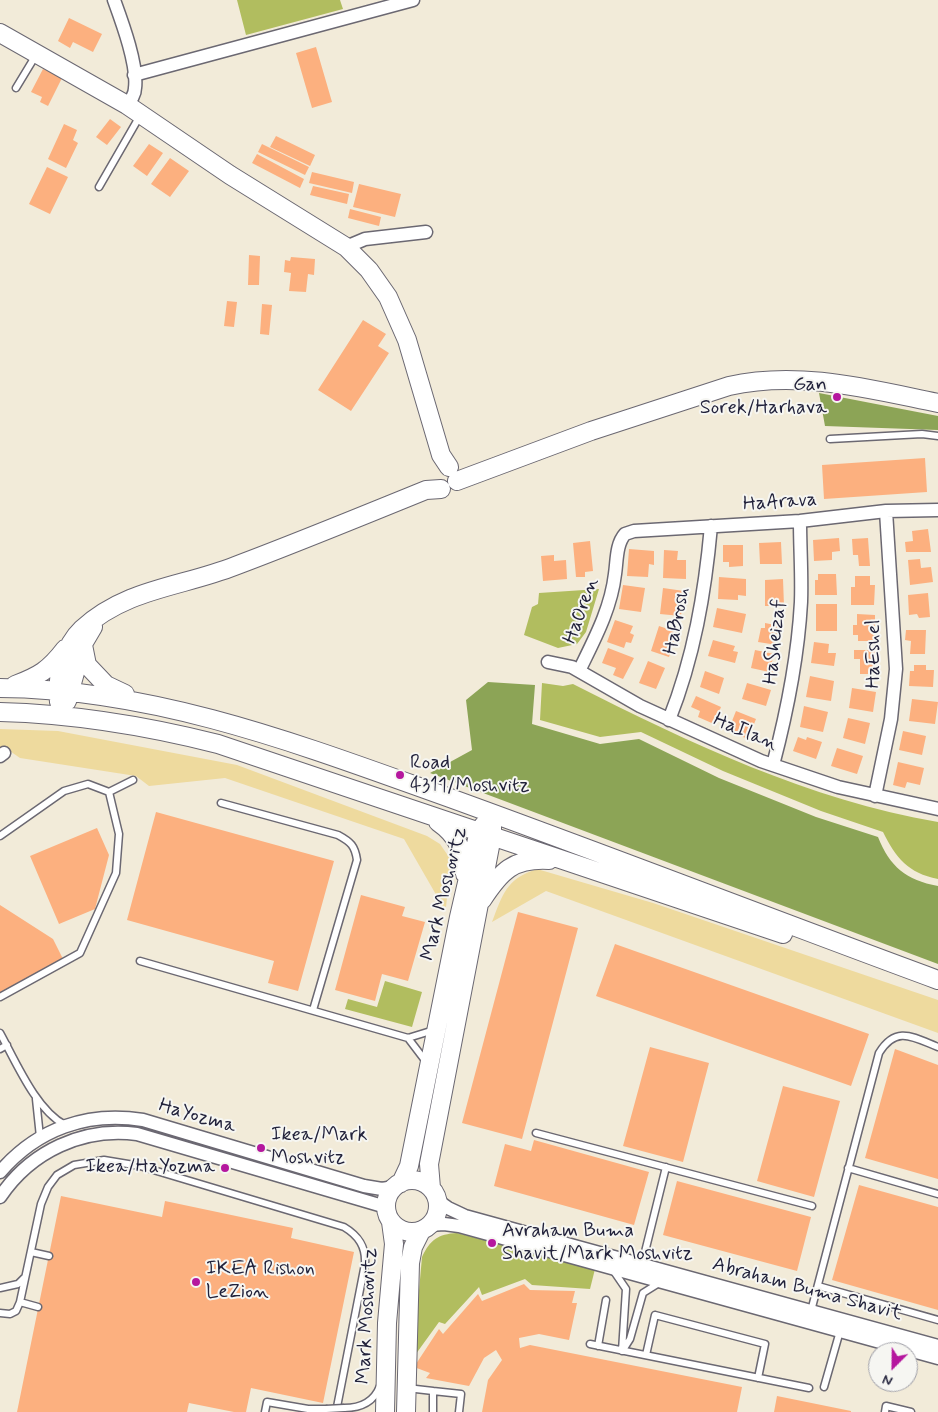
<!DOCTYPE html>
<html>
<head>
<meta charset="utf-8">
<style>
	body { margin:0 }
	#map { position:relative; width:938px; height:1412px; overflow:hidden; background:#f2ebd9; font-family:Mynerve,sans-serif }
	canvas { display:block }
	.north { position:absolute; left:868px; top:1342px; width:50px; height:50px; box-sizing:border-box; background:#f6f6f2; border:1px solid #a1a1a9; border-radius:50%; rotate:203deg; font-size:14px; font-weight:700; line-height:20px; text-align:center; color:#22223b }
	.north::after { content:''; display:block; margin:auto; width:18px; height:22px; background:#b5179e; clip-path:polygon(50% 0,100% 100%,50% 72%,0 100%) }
</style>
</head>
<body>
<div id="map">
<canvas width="938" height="1412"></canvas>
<div class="north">N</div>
</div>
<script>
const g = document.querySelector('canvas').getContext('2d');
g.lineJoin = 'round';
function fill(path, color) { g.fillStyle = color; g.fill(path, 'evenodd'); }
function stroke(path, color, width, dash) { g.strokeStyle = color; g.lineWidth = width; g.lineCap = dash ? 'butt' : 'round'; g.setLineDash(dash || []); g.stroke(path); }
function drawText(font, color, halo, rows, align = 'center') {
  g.font = font + ' Mynerve,sans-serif'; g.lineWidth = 4; g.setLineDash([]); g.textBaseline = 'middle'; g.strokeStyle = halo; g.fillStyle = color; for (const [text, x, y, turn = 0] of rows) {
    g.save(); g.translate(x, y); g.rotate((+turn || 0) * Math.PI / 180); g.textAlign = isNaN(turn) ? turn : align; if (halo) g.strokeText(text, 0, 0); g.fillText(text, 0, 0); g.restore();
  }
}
fill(new Path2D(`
	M237,0H340L343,9L246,35Z
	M599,589L586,632L577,644L558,648L524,635L532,607L538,604L539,593Z
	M542,683L563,686L573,684C689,743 810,800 938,822V879C908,873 896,858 883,832L821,811L723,771L641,732L600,737L540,720Z
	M385,981L422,992L412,1027L345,1009L348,999L377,1007Z
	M457,1233L595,1269L590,1289L532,1285L525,1279L482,1295L479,1287L445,1324L439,1322L413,1358L422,1257C430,1240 438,1234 457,1233Z`), '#b1bd5f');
fill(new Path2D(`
	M819,393L938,416V430L825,426Z
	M488,682L535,685L532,724L600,744L639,739L719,778L816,817L878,837C890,867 906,880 938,886V964L430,773L472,750L466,700Z`), '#8ca456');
fill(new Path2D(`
	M0,729L58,731L237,765L427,836L440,844L451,860L446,907L442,905L404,839L225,778L149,786L136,776L20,758L4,747H0Z
	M537,869L653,903L938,1000V1033L546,891L492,922C503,894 506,879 537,869Z`), '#eeda9e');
fill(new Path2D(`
	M69,18L102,34L93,52L73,42L70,48L58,41Z
	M316,47L332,102L312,108L296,53Z
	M43,69L62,78L48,106L40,102L42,97L31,92Z
	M110,119L121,127L107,145L96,137Z
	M64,124L77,130L73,140L78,143L66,168L48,159Z
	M276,136L315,155L310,166L270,147Z
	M149,144L163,153L147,176L133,166Z
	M262,144L309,167L305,175L258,152Z
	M257,154L304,179L300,188L252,163Z
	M170,158L189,171L170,197L151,184Z
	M47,167L68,177L50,214L29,204Z
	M312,172L354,182L352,193L309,183Z
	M359,184L401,194L395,217L353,207Z
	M313,186L349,194L347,204L310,195Z
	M350,209L381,217L379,226L348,218Z
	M249,255L260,256L259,285H248Z
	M291,257L315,259L314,275L308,274L306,292L289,291L291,273L284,272L285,260L290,261Z
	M227,301L237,302L234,327L224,326Z
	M262,304L272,305L269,335L260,334Z
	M363,320L386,334L378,346L389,353L351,411L318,390Z
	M925,458L927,492L824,499L822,465Z
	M928,529L931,552H906L905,542L913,541L912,531Z
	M839,538L840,551L832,552V560L814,561L813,540Z
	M868,538L870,566H859L858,555H853L852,539Z
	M590,541L593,571L585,572V577H576L573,543Z
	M781,542L782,564H760L759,543Z
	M723,545H743V566L729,567V562H723Z
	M629,549L654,551V565L649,564L648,577L627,576Z
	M664,550L678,551L677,560H686V579L663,578Z
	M554,555V561L566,560L567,579L543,581L541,556Z
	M920,559L921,568L931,567L933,582L910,585L908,560Z
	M818,574H836L837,595H815V580H818Z
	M855,576H870V585H875L874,605H851V587H855Z
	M719,577L746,579V596L738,595V600L718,599Z
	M783,579L784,606H765V580Z
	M623,585L645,588L641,612L619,609Z
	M663,588L684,591L681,616L660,614Z
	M928,593L930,617L919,618L917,614L909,615L908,595Z
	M816,604H837V631H816Z
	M717,608L746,614L742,633L713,627Z
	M857,614L875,615V641H858V635H853V625H857Z
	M615,620L633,626L630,633L634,635L631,643L626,642L624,648L607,642Z
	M765,623L780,626L777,645L758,642L761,628H765Z
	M659,626L677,632L669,657L651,651Z
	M906,630H926L925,654H910L911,641L905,640Z
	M713,640L735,646L733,651L738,652L735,663L708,656Z
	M814,642L829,644L828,653H836L834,666L811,663Z
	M608,648L634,658L623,679L613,675L616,668L602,663Z
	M755,650L774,654L772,662L777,663L774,673L751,668Z
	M854,650H875V674H860V659H854Z
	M648,661L665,668L656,689L639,683Z
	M914,665H926V670H934L933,687L909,686L910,671H914Z
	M705,671L724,678L719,694L700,687Z
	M810,676L834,681L831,701L806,697Z
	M747,683L771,690L766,706L742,699Z
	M852,688L876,692L873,712L849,708Z
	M696,696L721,707L714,724L698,717L700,711L691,707Z
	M912,699L938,702L935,724L909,721Z
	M804,706L828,712L823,732L800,727Z
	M736,711L756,719L748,739L728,731Z
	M848,718L870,723L865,744L843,738Z
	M903,731L926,736L922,755L899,750Z
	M798,737L806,740L807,737L822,742L816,759L793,751Z
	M837,748L863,756L857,774L831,766Z
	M898,762L924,768L920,785L907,782L905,788L893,785Z
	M156,812L334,861L298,991L268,983L274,961L127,920Z
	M97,828L109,855L95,909L59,924L30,856Z
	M361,895L405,907L402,916L425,922L408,981L382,974L375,1001L335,990Z
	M0,905L53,939L64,961L0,993Z
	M518,912L578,928L522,1139L462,1123Z
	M615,944L869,1034L851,1086L596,996Z
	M650,1047L709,1063L683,1162L623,1146Z
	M895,1049L938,1065V1179L865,1158Z
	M783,1086L840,1101L814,1197L757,1181Z
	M534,1140L649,1172L634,1225L494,1186L505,1144L531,1151Z
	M677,1181L811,1217L797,1271L663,1235Z
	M859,1185L938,1207V1310L832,1280Z
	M61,1196L162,1217L165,1201L293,1228L291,1238L354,1252L323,1403L251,1388L246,1412H234L189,1403L187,1412H17Z
	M524,1284L530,1290L575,1291L572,1303H577L569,1340L539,1334L519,1338L520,1348L530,1345L742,1387L737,1412H482L488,1380L502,1360L496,1350L484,1358L469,1386L426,1378L430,1373L414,1367L439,1329L443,1334L478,1294L482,1301Z
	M777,1396L851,1411V1412H774Z`), '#fcb07f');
const lane = new Path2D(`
	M16,88L36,55
	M99,187L141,114
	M830,439L922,434L938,436
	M221,803L338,835C351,842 355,846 357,860L313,1010
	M0,836L64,791L88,784L109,792L133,780
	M140,961L408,1038L434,1030
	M0,997L80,953L116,873L119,834L109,792
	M0,1033C16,1062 36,1110 65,1125
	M408,1038L427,1063
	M0,1049L7,1045
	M36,1099L40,1137
	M536,1133L812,1206
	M848,1168L938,1194
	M31,1252L49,1256
	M642,1264L666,1167
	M613,1270L626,1289L622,1351
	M818,1286L938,1320
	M0,1288L18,1284L24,1278
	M20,1302L38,1307
	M811,1311L879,1053C896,1025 913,1037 938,1047
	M0,1313L10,1314L16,1311L20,1302L41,1204L48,1187L57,1175L74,1165L104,1160L140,1166L344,1227C359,1236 366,1247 365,1264L336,1412
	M590,1344L809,1388
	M598,1346L606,1300
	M623,1350L630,1339L643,1293L659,1283
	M646,1355L655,1315L765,1344L758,1378
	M824,1387L840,1331
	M407,1388L433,1391
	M344,1408C360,1408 374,1402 380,1386
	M265,1412L267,1402L308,1409H326
	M433,1412V1391L461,1394L459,1412
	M885,1412L886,1406L911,1412`);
const street = new Path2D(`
	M114,0C122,22 138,65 135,88C135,95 131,100 127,105
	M134,75L413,0
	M346,247L365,239L426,232
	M548,662L572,667L640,706L761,761L838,787L938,809
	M579,671C594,640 611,609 615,574C617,561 616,544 625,534L634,531L800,521L886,511L938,510
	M669,720C694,657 705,593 711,526
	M0,756L4,753
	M773,765C787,712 798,657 801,602C802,575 800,548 800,521
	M875,796L891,719L896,669L886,511
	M0,1172C37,1129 87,1111 143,1120L364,1186L382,1189L394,1187
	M0,1197C31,1151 83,1127 137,1134L386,1207
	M438,1201L448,1208L465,1216L938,1346
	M430,1225L444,1224L459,1226L938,1358`);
const secondary = new Path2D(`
	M0,33L127,105L230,175L346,247L369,270L388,297L407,340L441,455L449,467
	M457,481L591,431L729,386C799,370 869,389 938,403
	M83,645L87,665L106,685L125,694
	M15,685C39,676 49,670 65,649
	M0,688C158,689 304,746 450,798C613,857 775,920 938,980
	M67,701L83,644L93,627
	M59,702C56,678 64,646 82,629C127,588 182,587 235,566C299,542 362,516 426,490L441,489
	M0,712C74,714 147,726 218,744L783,934
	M438,822C458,836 463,850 465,874
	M482,900C501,871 513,858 549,860
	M386 1206a26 26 0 1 1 52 0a26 26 0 1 1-52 0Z
	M401,1183L409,1166L459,917L479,831L486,822
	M431,1188L429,1164L492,836V825
	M385,1412L387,1323L394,1244L391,1222
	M406,1412L410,1263L413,1247L421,1231`);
stroke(lane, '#6b6872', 9);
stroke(street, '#6b6872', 15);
stroke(secondary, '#6b6872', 20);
stroke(lane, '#fff', 6);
stroke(street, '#fff', 12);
stroke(secondary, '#fff', 18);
const laneBridge = new Path2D(`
	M326,1409L344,1408`);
stroke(laneBridge, '#6b6872', 9, []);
stroke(laneBridge, '#fff', 6);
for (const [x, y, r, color] of [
	[837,397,5,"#b5179e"],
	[400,775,5,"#b5179e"],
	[261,1148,5,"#b5179e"],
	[225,1168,5,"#b5179e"],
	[492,1243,5,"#b5179e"],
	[196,1282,5,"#b5179e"]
]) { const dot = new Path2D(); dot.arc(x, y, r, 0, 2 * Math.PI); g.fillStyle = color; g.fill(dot); stroke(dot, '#f6f6f2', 2); }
drawText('20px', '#22223b', '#f6f6f2', [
	["Gan",827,386,"right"],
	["Sorek/Harhava",827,409,"right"],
	["Road",410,764],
	["4311/Moshvitz",410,787],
	["Ikea/Mark",271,1136],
	["Moshvitz",271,1159],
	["Ikea/HaYozma",215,1168,"right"],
	["Avraham Buma",502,1232],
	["Shavit/Mark Moshvitz",502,1255],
	["IKEA Rishon",206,1270],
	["LeZion",206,1293]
], 'left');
drawText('20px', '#22223b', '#f6f6f2', [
	["HaArava",780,503,-4],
	["HaOren",582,611,-70],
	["HaBrosh",678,621,-79],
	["HaSheizaf",776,642,-84],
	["HaEshel",875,654,-90],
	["HaIlan",745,733,23],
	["Mark Moshovitz",445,894,-76],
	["HaYozma",197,1117,16],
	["Abraham Buma Shavit",807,1290,15],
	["Mark Moshovitz",368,1316,-87]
]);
</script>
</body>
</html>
